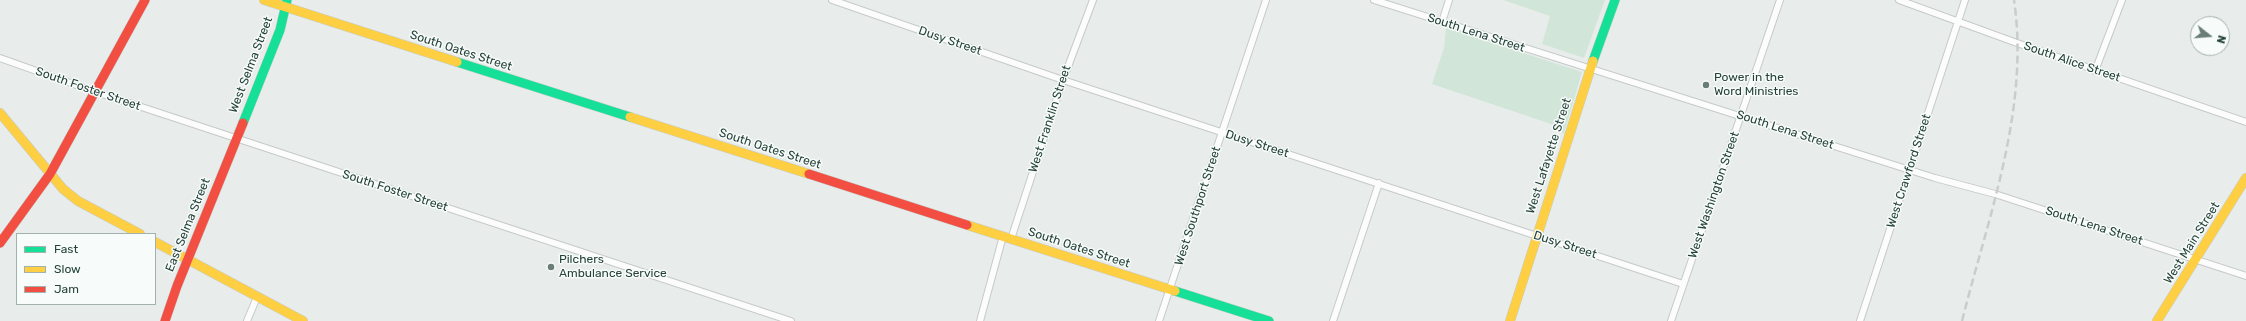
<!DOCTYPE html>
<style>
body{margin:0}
#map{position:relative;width:2246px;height:321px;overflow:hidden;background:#e8edeb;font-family:Rubik,sans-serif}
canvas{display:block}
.legend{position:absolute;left:16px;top:233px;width:140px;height:72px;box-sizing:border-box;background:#f7fbf9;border:1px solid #a3b1ad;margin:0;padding:5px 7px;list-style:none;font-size:12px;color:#24423a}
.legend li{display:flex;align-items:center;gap:8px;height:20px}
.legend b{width:20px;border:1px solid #a3b1ad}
.north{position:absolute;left:2190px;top:16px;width:40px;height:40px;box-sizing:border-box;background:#f7fbf9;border:1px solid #a3b1ad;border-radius:50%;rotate:107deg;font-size:11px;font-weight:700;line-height:16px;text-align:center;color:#24423a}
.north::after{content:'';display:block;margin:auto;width:14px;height:18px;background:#697e78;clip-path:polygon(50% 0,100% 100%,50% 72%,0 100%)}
</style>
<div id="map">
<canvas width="2246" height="321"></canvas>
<ul class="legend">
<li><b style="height:5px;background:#16e098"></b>Fast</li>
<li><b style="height:5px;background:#ffcf43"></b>Slow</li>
<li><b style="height:5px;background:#f24e42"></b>Jam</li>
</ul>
<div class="north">N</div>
</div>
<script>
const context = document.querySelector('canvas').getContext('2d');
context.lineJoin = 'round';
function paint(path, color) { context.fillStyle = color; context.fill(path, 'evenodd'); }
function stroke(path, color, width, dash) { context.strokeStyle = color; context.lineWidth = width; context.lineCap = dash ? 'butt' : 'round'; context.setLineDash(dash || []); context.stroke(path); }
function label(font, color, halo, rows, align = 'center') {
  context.font = font + ' Rubik,sans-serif'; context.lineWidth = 3; context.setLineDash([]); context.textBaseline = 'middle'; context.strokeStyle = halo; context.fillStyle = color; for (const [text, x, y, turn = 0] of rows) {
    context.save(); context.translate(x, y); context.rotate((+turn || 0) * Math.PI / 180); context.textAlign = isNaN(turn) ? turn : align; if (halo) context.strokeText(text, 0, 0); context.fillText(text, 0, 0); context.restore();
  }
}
paint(new Path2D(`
 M1503,0H1605L1584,58L1542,44L1550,16Z
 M1446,28L1582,72L1564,134L1554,125L1432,84L1444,48Z`), '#d1e6d8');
const street = new Path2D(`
 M832,0L1063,80L1683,284
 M1374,0L1935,178L1995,194L2246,276
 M1899,0L2017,43L2246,122
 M1442,22L1449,0
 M0,58L96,92L791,321
 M2095,71L2122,0
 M1011,239L1063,80L1093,0
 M247,321L257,297
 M980,321L1003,236
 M1159,321L1266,0
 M1333,321L1379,183
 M1671,321L1780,0
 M1860,321L1965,0`);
const fast = new Path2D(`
 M1593,61L1615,0
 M457,62L630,117
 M243,123L280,30L287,0
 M1175,291L1269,321`);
const slow = new Path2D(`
 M264,0L457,62
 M0,113L63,189L78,201L140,234
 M630,117L809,174
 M967,225L1175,291
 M155,242L303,321
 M1510,321L1593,61
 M2157,321L2246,178`);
const jam = new Path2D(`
 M809,174L967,225
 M0,243L50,174L145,0
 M165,321L177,286L243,123`);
stroke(street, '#c5cac8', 8);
stroke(fast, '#c3cbc8', 10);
stroke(slow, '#c3cbc8', 10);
stroke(jam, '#c3cbc8', 10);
stroke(street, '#fcfcfc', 6);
stroke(fast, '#16e098', 9);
stroke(slow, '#ffcf43', 9);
stroke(jam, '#f24e42', 9);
stroke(new Path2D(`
 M1962,321C1988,217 2030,109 2014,0`), '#c9cdcc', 2.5, [8, 4]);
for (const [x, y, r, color] of [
 [1706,85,4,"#697e78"],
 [551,267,4,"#697e78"]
]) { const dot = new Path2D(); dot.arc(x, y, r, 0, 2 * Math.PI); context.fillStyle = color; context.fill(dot); stroke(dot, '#f7fbf9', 1.5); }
label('12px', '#24423a', '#f7fbf9', [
 ["South Lena Street",1476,33,18],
 ["Dusy Street",950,41,19],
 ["South Oates Street",461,51,18],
 ["South Alice Street",2072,62,19],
 ["West Selma Street",251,65,-69],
 ["South Foster Street",88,89,19],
 ["West Franklin Street",1050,119,-72],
 ["South Lena Street",1785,130,18],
 ["Dusy Street",1257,144,18],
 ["South Oates Street",770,149,18],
 ["West Lafayette Street",1549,156,-72],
 ["West Crawford Street",1909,171,-72],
 ["South Foster Street",395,191,18],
 ["West Washington Street",1714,195,-71],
 ["West Southport Street",1198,206,-72],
 ["East Selma Street",188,225,-68],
 ["South Lena Street",2094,226,18],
 ["West Main Street",2192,243,-58],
 ["Dusy Street",1565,245,18],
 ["South Oates Street",1079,248,18]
]);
label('12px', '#24423a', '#f7fbf9', [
 ["Power in the",1714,78],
 ["Word Ministries",1714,92],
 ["Pilchers",559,260],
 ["Ambulance Service",559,274]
], 'left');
</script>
